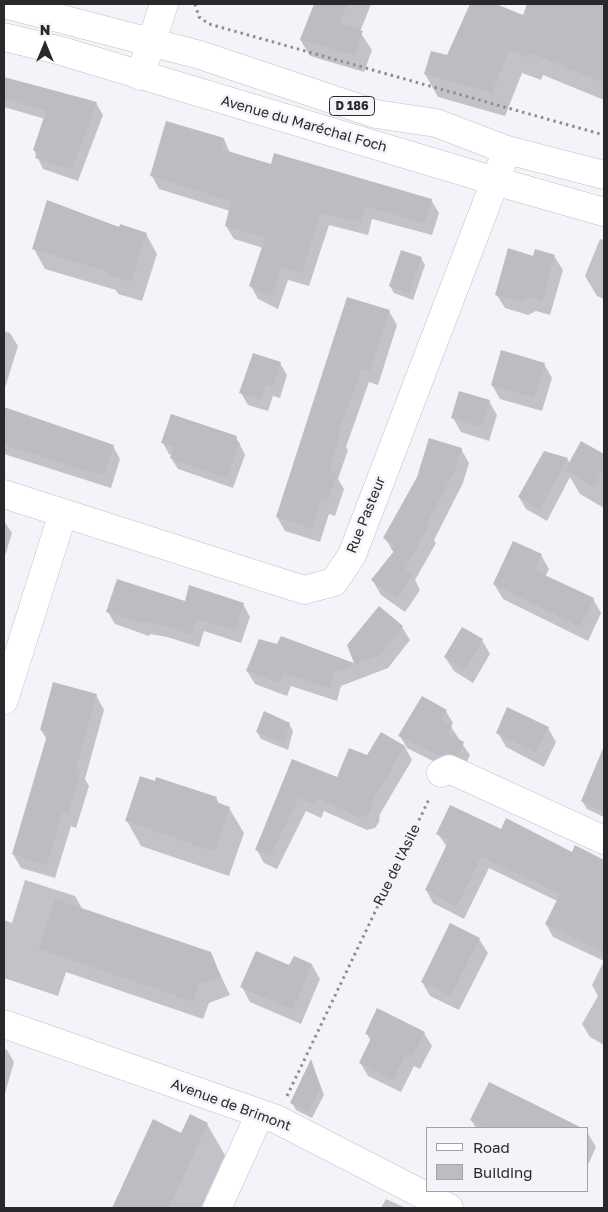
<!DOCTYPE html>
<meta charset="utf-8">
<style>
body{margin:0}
#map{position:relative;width:608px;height:1212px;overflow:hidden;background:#f3f3fa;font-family:"Golos Text",sans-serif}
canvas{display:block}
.frame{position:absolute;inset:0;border:5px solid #29292b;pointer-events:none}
.legend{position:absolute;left:426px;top:1127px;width:162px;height:65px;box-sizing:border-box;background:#f3f3fa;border:1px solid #a2a2a7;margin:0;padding:6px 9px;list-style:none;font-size:15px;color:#29292b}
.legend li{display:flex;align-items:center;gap:10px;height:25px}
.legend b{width:25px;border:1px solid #a2a2a7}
.north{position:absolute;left:20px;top:20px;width:50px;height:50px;-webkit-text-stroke:4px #f3f3fa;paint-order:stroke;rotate:0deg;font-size:14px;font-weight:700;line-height:20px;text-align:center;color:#29292b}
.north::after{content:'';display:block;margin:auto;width:18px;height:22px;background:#29292b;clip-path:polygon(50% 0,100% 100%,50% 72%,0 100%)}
</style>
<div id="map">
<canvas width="608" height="1212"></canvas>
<div class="frame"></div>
<ul class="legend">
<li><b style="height:6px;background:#fff"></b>Road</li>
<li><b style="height:14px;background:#bcbcc2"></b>Building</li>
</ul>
<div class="north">N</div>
</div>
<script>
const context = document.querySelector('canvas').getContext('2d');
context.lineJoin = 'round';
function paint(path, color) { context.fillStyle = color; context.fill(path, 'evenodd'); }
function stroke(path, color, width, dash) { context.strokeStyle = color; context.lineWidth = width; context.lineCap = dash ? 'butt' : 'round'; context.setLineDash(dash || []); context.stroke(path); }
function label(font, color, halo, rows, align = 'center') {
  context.font = font + ' "Golos Text",sans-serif'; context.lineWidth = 5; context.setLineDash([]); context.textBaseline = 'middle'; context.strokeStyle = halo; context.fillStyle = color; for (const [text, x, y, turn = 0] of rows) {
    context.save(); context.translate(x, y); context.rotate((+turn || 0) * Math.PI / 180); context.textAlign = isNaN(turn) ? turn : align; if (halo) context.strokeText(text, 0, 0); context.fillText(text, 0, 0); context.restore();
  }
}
paint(new Path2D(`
 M314,4H371L360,32L372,50L364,72L310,56L300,39Z
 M471,4H490L524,16L528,4H604V100L543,75L541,80L522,73L505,116L438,97L425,74L448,57Z
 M4,78L96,103L103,115L78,181L43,169L34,150L45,119L4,107Z
 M224,139L230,153L272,166L431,200L439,213L432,235L372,219L368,235L329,225L309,286L288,280L278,309L258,299L251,286L263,248L234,239L226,226L230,211L159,189L152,176Z
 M120,228L146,234L157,254L142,301L118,294L116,290L45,269L34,249Z
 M600,239L604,240V299L597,296L585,276Z
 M554,256L563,270L550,315L536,311L528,315L505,308L496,294L534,257Z
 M421,258L425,265L413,300L394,293L390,286Z
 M389,311L397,325L378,385L369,382L346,447L348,450L338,479L344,489L335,516L329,514L320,542L285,531L277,517Z
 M4,331L10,333L18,346L4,391Z
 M280,363L287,375L280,398L273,396L268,411L248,405L241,393Z
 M544,364L552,378L542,411L500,399L492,385Z
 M489,401L497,415L489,441L461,432L453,418Z
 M4,408L113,446L120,459L111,488L4,454Z
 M236,437L245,455L233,488L178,469L171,458L172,455L169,454L163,443Z
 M581,443L604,456V508L580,494L570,477L547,521L526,509L519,497L567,459L570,463Z
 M461,449L469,463L463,483L434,540L436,543L415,580L420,590L405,612L381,595L373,581L394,553L385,538Z
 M4,521L12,533L4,559Z
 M541,555L549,569L545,577L593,599L601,613L588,641L503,599L494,584Z
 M185,602L243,604L250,617L241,643L204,631L199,647L167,637L150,634L149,636L115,624L108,612Z
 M402,627L410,640L388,668L341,686L337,701L291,686L287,696L255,684L247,671L278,646L282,637L356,665L348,645Z
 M482,640L490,654L473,683L454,671L445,657Z
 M96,695L104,710L85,779L89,786L76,828L71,826L55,878L21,868L13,854L47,740L41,730Z
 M446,711L453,723L451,727L470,755L464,767L447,768L405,747L412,760L380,814L379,822L375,828L367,830L324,811L321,818L306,811L277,869L264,863L257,850L292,761L338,779L367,757L381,734L407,748L400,736Z
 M289,724L293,731L288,750L261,739L257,732Z
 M548,728L556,742L544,767L506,747L498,733Z
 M592,777L604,783V817L587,809L582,801Z
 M216,798L220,805L229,808L244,833L229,876L141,846L127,821Z
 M502,831L573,853L576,847L604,861V1045L590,1037L582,1024L598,996L592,985L604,961L553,937L546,924L557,901L489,868L464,919L433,903L426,890L447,847L438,834Z
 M25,880L75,896L83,910L210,953L230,995L209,1003L203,1019L66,972L58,996L4,978V920L12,923Z
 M479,939L488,953L459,1010L430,996L422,982Z
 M294,957L312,965L320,979L301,1024L250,1002L242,987L289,967Z
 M366,1033H424L432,1046L420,1069L414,1066L401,1092L368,1076L360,1062L371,1041Z
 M4,1049L7,1050L14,1062L4,1097Z
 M311,1061L324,1095L312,1118L296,1110L292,1103Z
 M489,1084L579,1128H476L471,1120Z
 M154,1121L182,1134L207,1124L225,1155L201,1208H113Z
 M587,1132L596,1147L587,1167Z
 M386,1199L406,1208H381Z`), '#0003');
paint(new Path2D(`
 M315,4H347L340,24L363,31L354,55L300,40Z
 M470,4H496L523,15L527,4H604V83L530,53L528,58L509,50L492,93L424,74L431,51L447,55Z
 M4,77L97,102L72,170L35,158L37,152L33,150L46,111L4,98Z
 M166,121L224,138L221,149L271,164L274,153L432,199L425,223L365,207L361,222L321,213L302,274L281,267L271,297L249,286L265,238L225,226L231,201L150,176Z
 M47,200L119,227L120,224L147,233L131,282L105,274L106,271L32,249Z
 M508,248L533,256L535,249L555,255L542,302L528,297L519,302L495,295Z
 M401,250L422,257L409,294L389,286Z
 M347,297L390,310L370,371L362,369L338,434L340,435L330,469L337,474L327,502L322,500L312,529L276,517Z
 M501,350L545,363L534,398L491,385Z
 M253,353L281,362L273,387L266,385L261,400L239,393Z
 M459,391L490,400L481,427L451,418Z
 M4,407L114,445L104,476L4,445Z
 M171,414L237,436L236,441L240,443L227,478L170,458L174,447L161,443Z
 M429,438L462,448L456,468L426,526L428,528L405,569L413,575L396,598L371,580L394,551L391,549L394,545L383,538L417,477Z
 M581,441L604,454V468L594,487L565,470Z
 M544,451L568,458L540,509L518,497Z
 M513,541L542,554L534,570L594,598L580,627L493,584Z
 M117,579L185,601L189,585L244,603L234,631L197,619L192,635L159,625L143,622L142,624L106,612Z
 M379,606L403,626L380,655L334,673L330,688L283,673L279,683L246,671L259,639L277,644L281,636L354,663L347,645Z
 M462,627L483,639L465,670L444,657Z
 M53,682L97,694L76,769L81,770L68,814L63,812L47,865L12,854L48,732L40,730Z
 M422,696L447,710L442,719L452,726L448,734L464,742L458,756L448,753L440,756L398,736Z
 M507,707L549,727L536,753L496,733Z
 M264,711L290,723L284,744L256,732Z
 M381,732L405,746L373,800L372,809L368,815L358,817L317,798L314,805L299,798L270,857L255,850L292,759L337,777L349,748L367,755Z
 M604,746V812L581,801Z
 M140,776L155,781L156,777L217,797L216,802L230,807L215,852L125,821Z
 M450,805L501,829L506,818L572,852L575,845L604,860V953L545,924L560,894L481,857L457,907L425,890L449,840L436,834Z
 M55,899L211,952L221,977L199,984L193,1002L39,949Z
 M450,923L480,938L451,996L421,982Z
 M256,951L289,965L294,956L312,964L293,1010L240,987Z
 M377,1008L425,1032L412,1057L406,1054L393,1080L359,1063L372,1036L365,1034Z
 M311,1059L321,1088L308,1112L290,1103Z
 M489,1082L532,1103L582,1128H485L470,1120Z
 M190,1114L208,1123L169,1208H112L153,1119L181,1133Z`), '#bcbcc2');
const street = new Path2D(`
 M4,494L304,590L334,582L352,555L507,150
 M4,700L63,513
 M441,773L449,769L604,840
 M4,1024L276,1119L449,1208
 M217,1208L260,1114`);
const secondary = new Path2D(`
 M140,76L164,4`);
const primary = new Path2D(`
 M4,4L200,55L376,114L436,123L507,150L604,175
 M4,37L58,50L495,181L604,212`);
stroke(street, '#c0c0c6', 29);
stroke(secondary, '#c0c0c6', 29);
stroke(primary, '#c0c0c6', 29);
stroke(new Path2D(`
 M195,4L199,17L209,24L604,135
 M287,1096L430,797`), '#8d8d92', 3, [2.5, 4]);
stroke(street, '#fff', 28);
stroke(secondary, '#fff', 28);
stroke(primary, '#fff', 28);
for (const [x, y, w] of [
 [352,106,45]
]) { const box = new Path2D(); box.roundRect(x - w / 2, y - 9.5, w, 19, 4); context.fillStyle = '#f3f3fa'; context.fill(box); stroke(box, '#29292b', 1); }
label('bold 12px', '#29292b', null, [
 ["D 186",352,106]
]);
label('14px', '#29292b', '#f3f3fa', [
 ["Avenue du Maréchal Foch",304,124,16],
 ["Rue Pasteur",366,515,-68],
 ["Rue de l'Asile",397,865,-64],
 ["Avenue de Brimont",231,1105,20]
]);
</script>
